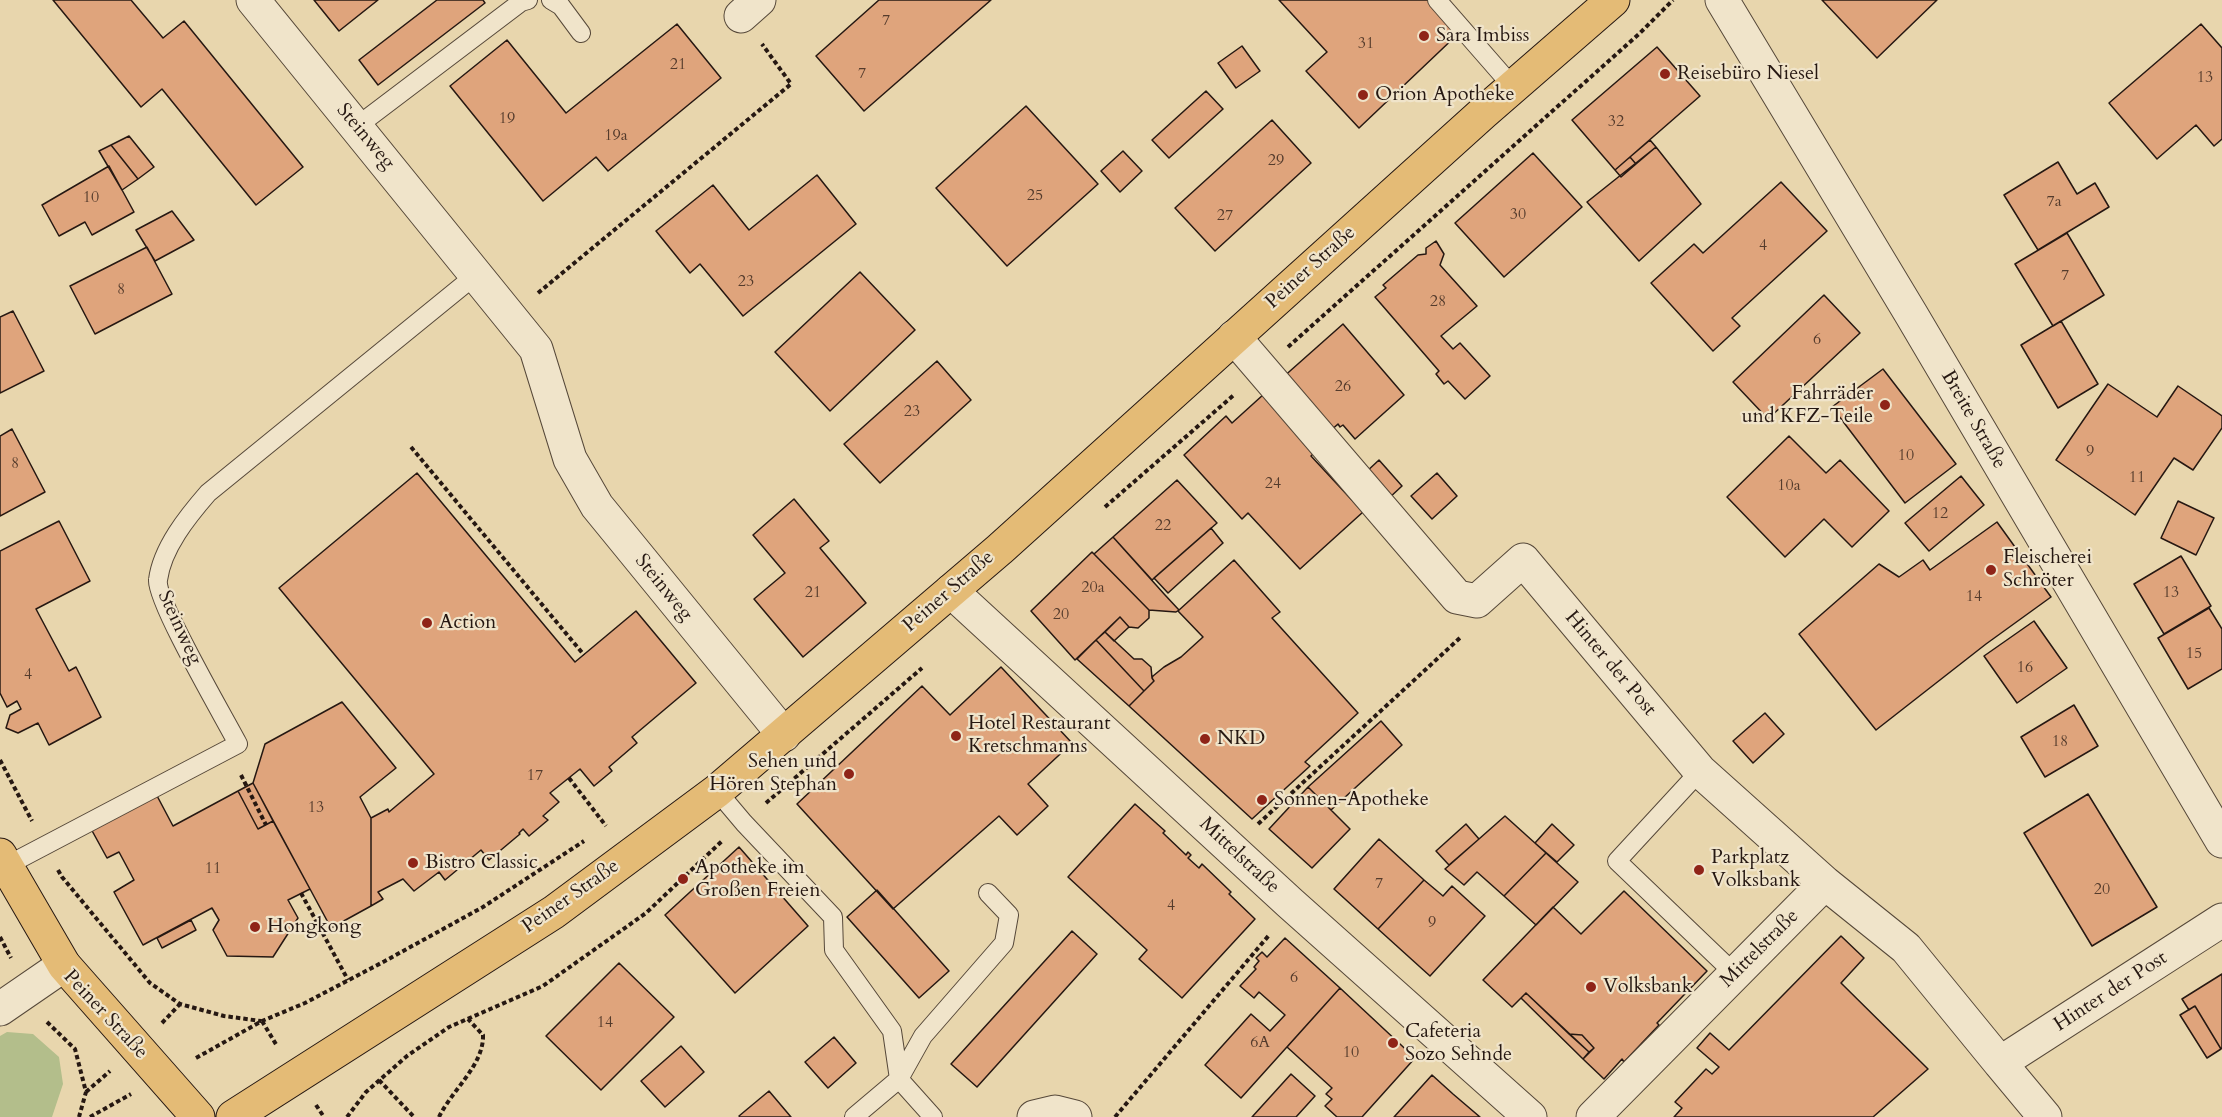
<!DOCTYPE html>
<meta charset="utf-8">
<style>
body{margin:0}
canvas{display:block;background:#e8d6ad}
</style>
<canvas width="2222" height="1117"></canvas>
<script>
const context = document.querySelector('canvas').getContext('2d');
context.lineJoin = 'round';
function paint(path, color) { context.fillStyle = color; context.fill(path, 'evenodd'); }
function stroke(path, color, width, dash) { context.strokeStyle = color; context.lineWidth = width; context.lineCap = dash ? 'butt' : 'round'; context.setLineDash(dash || []); context.stroke(path); }
function label(font, color, halo, rows, align = 'center') {
  context.font = font + ' Cardo,serif'; context.lineWidth = 4.5; context.setLineDash([]); context.textBaseline = 'middle'; context.strokeStyle = halo; context.fillStyle = color; for (const [text, x, y, turn = 0] of rows) {
    context.save(); context.translate(x, y); context.rotate((+turn || 0) * Math.PI / 180); context.textAlign = isNaN(turn) ? turn : align; if (halo) context.strokeText(text, 0, 0); context.fillText(text, 0, 0); context.restore();
  }
}
paint(new Path2D(`
 M7,1032L33,1034L59,1057L63,1084L52,1117H0V1036Z`), '#b3be8b');
const building = new Path2D(`
 M53,0H131L163,38L184,21L303,167L256,205L162,89L141,107Z
 M314,0H378L339,31Z
 M437,0H483L485,3L378,85L359,60Z
 M879,0H991L864,111L816,56Z
 M1279,0H1431L1460,32L1359,128L1306,71L1327,52Z
 M1822,0H1937L1877,58Z
 M677,24L721,78L608,171L596,157L543,201L450,86L507,40L566,113Z
 M2201,24L2222,48V139L2214,146L2196,125L2157,159L2109,103Z
 M1242,46L1260,71L1236,88L1218,63Z
 M1657,47L1700,96L1615,170L1572,120Z
 M1206,91L1223,109L1169,158L1152,140Z
 M1026,106L1098,184L1007,266L936,188Z
 M1272,120L1311,163L1215,251L1175,208Z
 M129,136L154,167L138,179L111,145Z
 M1650,140L1656,147L1636,164L1630,157Z
 M111,145L138,179L122,190L99,151Z
 M1656,147L1701,204L1639,261L1587,202Z
 M1123,151L1142,171L1120,192L1101,171Z
 M1533,153L1582,207L1504,277L1455,223Z
 M1630,157L1636,164L1621,177L1615,170Z
 M2058,162L2077,194L2095,183L2109,207L2038,250L2004,195Z
 M109,166L134,212L92,235L85,222L59,236L42,205Z
 M817,175L856,224L743,316L700,264L690,273L656,231L713,185L749,230Z
 M1781,182L1827,231L1732,318L1740,326L1713,351L1651,283L1694,244L1703,253Z
 M172,211L194,240L155,261L136,230Z
 M2067,233L2104,295L2053,326L2015,264Z
 M1436,241L1444,254L1440,265L1477,306L1441,336L1453,349L1460,343L1490,376L1465,399L1448,381L1444,384L1436,374L1439,371L1375,297L1386,288L1383,285L1418,255L1426,254V248Z
 M147,247L172,294L95,334L70,286Z
 M860,272L915,330L830,411L775,352Z
 M1824,295L1860,333L1768,419L1733,382Z
 M13,311L44,371L0,393V317Z
 M2061,321L2098,384L2058,408L2021,345Z
 M1343,324L1404,395L1355,439L1343,425L1340,427L1338,424L1328,433L1281,379Z
 M937,361L971,400L880,483L844,444Z
 M1883,369L1956,464L1905,503L1832,407Z
 M2108,384L2157,417L2178,386L2222,416V428L2193,470L2174,458L2135,515L2056,460Z
 M1264,394L1316,451L1311,456L1363,512L1300,569L1248,513L1242,519L1184,455L1226,416L1232,423Z
 M12,429L45,492L0,516V436Z
 M1789,436L1826,473L1840,460L1889,511L1852,547L1824,519L1785,557L1727,497Z
 M1379,460L1402,486L1388,499L1365,473Z
 M417,473L575,662L636,611L696,683L632,737L637,743L609,767L612,771L594,786L580,769L550,793L559,802L543,816L548,820L529,836L523,829L519,833L520,834L489,860L481,850L445,880L439,872L414,891L403,879L378,892L383,899L371,906V818L388,809L389,812L434,774L279,588Z
 M1437,473L1457,496L1432,519L1411,496Z
 M1961,476L1984,505L1929,551L1905,523Z
 M1177,480L1217,523L1152,580L1113,537Z
 M794,499L829,541L820,548L866,603L803,657L754,599L785,573L753,535Z
 M2178,501L2214,518L2196,555L2161,538Z
 M59,521L90,581L36,609L69,671L76,667L101,717L49,745L38,723L18,733L6,728L10,715L21,709L17,701L7,707L0,693V551Z
 M1997,522L2051,597L1986,644L1876,730L1799,634L1879,564L1899,577L1923,560L1930,570Z
 M1211,528L1223,543L1168,593L1154,578Z
 M1113,537L1165,595L1179,610L1176,612L1149,610L1094,554Z
 M1092,552L1149,610V618L1138,628L1129,627L1120,617L1075,660L1031,611Z
 M2181,556L2211,606L2164,634L2134,584Z
 M1234,560L1280,612L1272,618L1358,713L1305,762L1310,766L1252,819L1129,706L1154,681L1152,678L1153,676L1164,667L1181,657L1203,637L1178,611Z
 M2209,608L2222,629V669L2188,689L2158,638Z
 M1120,617L1129,627L1114,641L1105,632Z
 M2034,621L2067,668L2017,703L1984,656Z
 M1105,632L1134,659H1142L1151,667L1152,678L1154,681L1144,691L1096,640Z
 M1096,640L1144,691L1129,706L1077,659Z
 M1001,667L1072,743L1028,784L1048,806L1017,835L999,816L893,909L797,804L922,686L950,715Z
 M342,702L396,768L360,797L371,818V906L331,928L253,783L265,744Z
 M2074,705L2098,746L2045,777L2021,737Z
 M1765,713L1784,734L1753,763L1733,741Z
 M1381,721L1402,745L1331,810L1308,787Z
 M253,783L273,821L258,829L238,791Z
 M1308,787L1350,829L1312,868L1269,829Z
 M238,791L258,829L273,821L310,889L288,900L298,918L273,957L227,956L213,930L219,920L212,908L143,945L114,892L134,880L119,852L107,858L90,827L155,792L173,826Z
 M2088,794L2157,907L2092,946L2024,833Z
 M1135,804L1165,831L1163,833L1186,855L1188,852L1191,855L1188,858L1199,868L1202,864L1231,892L1229,894L1255,919L1182,998L1139,959L1147,950L1068,877Z
 M1505,816L1546,853L1504,896L1477,872L1464,885L1445,869Z
 M1466,824L1479,839L1449,865L1436,851Z
 M1552,824L1574,845L1557,862L1535,843Z
 M1379,839L1424,880L1378,929L1334,889Z
 M739,847L808,926L735,993L665,915Z
 M1546,853L1578,882L1536,925L1504,896Z
 M1424,880L1443,896L1452,886L1485,916L1430,976L1378,929Z
 M877,890L949,971L919,998L847,917Z
 M1624,891L1707,971L1657,1023L1659,1025L1624,1062L1622,1059L1604,1079L1583,1059L1594,1048L1582,1035L1569,1034L1526,993L1512,1007L1483,980L1553,907L1581,934Z
 M191,920L196,930L162,948L157,938Z
 M1072,931L1097,954L977,1087L951,1064Z
 M1841,936L1864,958L1841,983L1928,1069L1873,1117H1674L1682,1108L1675,1102L1706,1069L1712,1074L1719,1067L1697,1048L1710,1033L1729,1050Z
 M1285,938L1340,988L1241,1098L1205,1065L1251,1014L1270,1031L1285,1015L1259,992L1254,998L1240,986L1256,969L1254,967L1259,961L1256,958L1262,952L1267,957Z
 M619,963L674,1017L601,1090L546,1036Z
 M2222,974V1048L2221,1049L2195,1006L2189,1010L2182,999Z
 M1340,988L1415,1058L1362,1117H1337L1325,1106L1332,1099L1326,1094L1332,1088L1287,1047Z
 M1526,993L1589,1052L1583,1059L1521,998Z
 M2195,1006L2221,1049L2207,1058L2180,1015Z
 M1569,1034L1582,1035L1594,1048L1589,1052Z
 M834,1037L856,1063L828,1088L805,1062Z
 M681,1046L704,1072L665,1107L641,1081Z
 M1291,1074L1315,1096L1296,1117H1252Z
 M1432,1075L1453,1094L1480,1117H1394Z
 M769,1091L791,1117H740L739,1116Z`);
paint(building, '#dfa47c');
stroke(building, '#261812', 1.5);
const lane = new Path2D(`
 M551,0L561,6L581,33
 M1437,0L1513,87
 M356,127L521,2L528,0
 M1700,771L1617,861L1735,974
 M717,791L744,823L833,917L834,950L892,1031L899,1079
 M6,866L238,744C225,719 155,599 158,580C162,548 188,516 208,493L477,274
 M899,1079L923,1036L1004,943L1009,915L988,893
 M854,1117L899,1079L933,1117`);
const street = new Path2D(`
 M253,0L536,349L570,459L597,506L784,735
 M1722,0L1911,314L2222,841
 M741,16L759,0
 M1234,337L1457,597L1477,601L1523,560L1700,771L1825,883L1906,948L2000,1063L2222,920
 M951,591L1290,903L1530,1117
 M0,1009L64,965
 M2000,1063L2045,1117
 M1034,1117L1055,1112L1075,1117
 M1593,1117L1825,883`);
const primary = new Path2D(`
 M0,855L64,965L198,1117
 M233,1117L554,912L717,791L1000,549L1483,113L1613,0`);
stroke(lane, '#564839', 20);
stroke(street, '#564839', 35);
stroke(primary, '#261812', 35);
stroke(new Path2D(`
 M538,293L791,84L762,44
 M1288,347L1640,33L1673,0
 M411,447L584,655
 M1105,507L1235,394
 M0,760L32,821
 M241,775L266,825
 M569,778L606,826
 M766,803L922,668
 M1258,824L1462,636
 M58,870L62,877L150,983L180,1004L224,1016L261,1021
 M301,893L348,980
 M0,937L11,958
 M262,1021L277,1046
 M47,1022L75,1049L86,1092L79,1117
 M162,1023L180,1004
 M196,1058L262,1021L305,1003L385,961L483,907L584,841
 M379,1080L414,1117
 M86,1092L110,1071
 M316,1105L324,1117
 M90,1117L131,1094
 M347,1117L366,1092L407,1056L449,1027L543,986L646,913L722,841
 M439,1117C452,1090 484,1065 483,1035L468,1019
 M1115,1117L1270,934`), '#261812', 4, [4.5, 3]);
stroke(lane, '#f0e4ca', 18);
stroke(street, '#f0e4ca', 33);
stroke(primary, '#e4bb76', 33);
for (const [x, y, r, color] of [
 [1424,36,6,"#8f2418"],
 [1665,74,6,"#8f2418"],
 [1363,95,6,"#8f2418"],
 [1885,405,6,"#8f2418"],
 [1991,570,6,"#8f2418"],
 [427,623,6,"#8f2418"],
 [956,736,6,"#8f2418"],
 [1205,739,6,"#8f2418"],
 [849,774,6,"#8f2418"],
 [1262,800,6,"#8f2418"],
 [413,863,6,"#8f2418"],
 [1699,870,6,"#8f2418"],
 [683,879,6,"#8f2418"],
 [255,927,6,"#8f2418"],
 [1591,987,6,"#8f2418"],
 [1393,1043,6,"#8f2418"]
]) { const dot = new Path2D(); dot.arc(x, y, r, 0, 2 * Math.PI); context.fillStyle = color; context.fill(dot); stroke(dot, '#f0e4ca', 2); }
label('16px', '#543b2c', null, [
 ["7",886,21],
 ["31",1366,44],
 ["21",678,65],
 ["7",862,74],
 ["13",2205,78],
 ["19",507,119],
 ["32",1616,122],
 ["19a",616,136],
 ["29",1276,161],
 ["25",1035,196],
 ["10",91,198],
 ["7a",2054,202],
 ["30",1518,215],
 ["27",1225,216],
 ["4",1763,246],
 ["7",2065,276],
 ["23",746,282],
 ["8",121,290],
 ["28",1438,302],
 ["6",1817,340],
 ["26",1343,387],
 ["23",912,412],
 ["9",2090,452],
 ["10",1906,456],
 ["8",15,464],
 ["11",2137,478],
 ["24",1273,484],
 ["10a",1789,486],
 ["12",1940,514],
 ["22",1163,526],
 ["20a",1093,588],
 ["21",813,593],
 ["13",2171,593],
 ["14",1974,597],
 ["20",1061,615],
 ["15",2194,654],
 ["16",2025,668],
 ["4",28,675],
 ["18",2060,742],
 ["17",535,776],
 ["13",316,808],
 ["11",213,869],
 ["7",1379,884],
 ["20",2102,890],
 ["4",1171,906],
 ["9",1432,923],
 ["6",1294,978],
 ["14",605,1023],
 ["6A",1260,1043],
 ["10",1351,1053]
]);
label('20px', '#261812', '#f0e4ca', [
 ["Sara Imbiss",1436,36],
 ["Reisebüro Niesel",1677,74],
 ["Orion Apotheke",1375,95],
 ["Fahrräder",1873,394,"right"],
 ["und KFZ-Teile",1873,417,"right"],
 ["Fleischerei",2003,558],
 ["Schröter",2003,581],
 ["Action",439,623],
 ["Hotel Restaurant",968,724],
 ["Kretschmanns",968,747],
 ["NKD",1217,739],
 ["Sehen und",837,762,"right"],
 ["Hören Stephan",837,785,"right"],
 ["Sonnen-Apotheke",1274,800],
 ["Parkplatz",1711,858],
 ["Volksbank",1711,881],
 ["Bistro Classic",425,863],
 ["Apotheke im",695,868],
 ["Großen Freien",695,891],
 ["Hongkong",267,927],
 ["Volksbank",1603,987],
 ["Cafeteria",1405,1032],
 ["Sozo Sehnde",1405,1055]
], 'left');
label('20px', '#261812', '#f0e4ca', [
 ["Steinweg",365,137,50],
 ["Peiner Straße",1311,268,-42],
 ["Breite Straße",1973,420,60],
 ["Steinweg",663,588,51],
 ["Peiner Straße",949,592,-41],
 ["Steinweg",179,628,65],
 ["Hinter der Post",1610,664,50],
 ["Mittelstraße",1239,856,43],
 ["Peiner Straße",571,897,-35],
 ["Mittelstraße",1760,949,-45],
 ["Hinter der Post",2111,992,-33],
 ["Peiner Straße",105,1015,47]
]);
</script>
